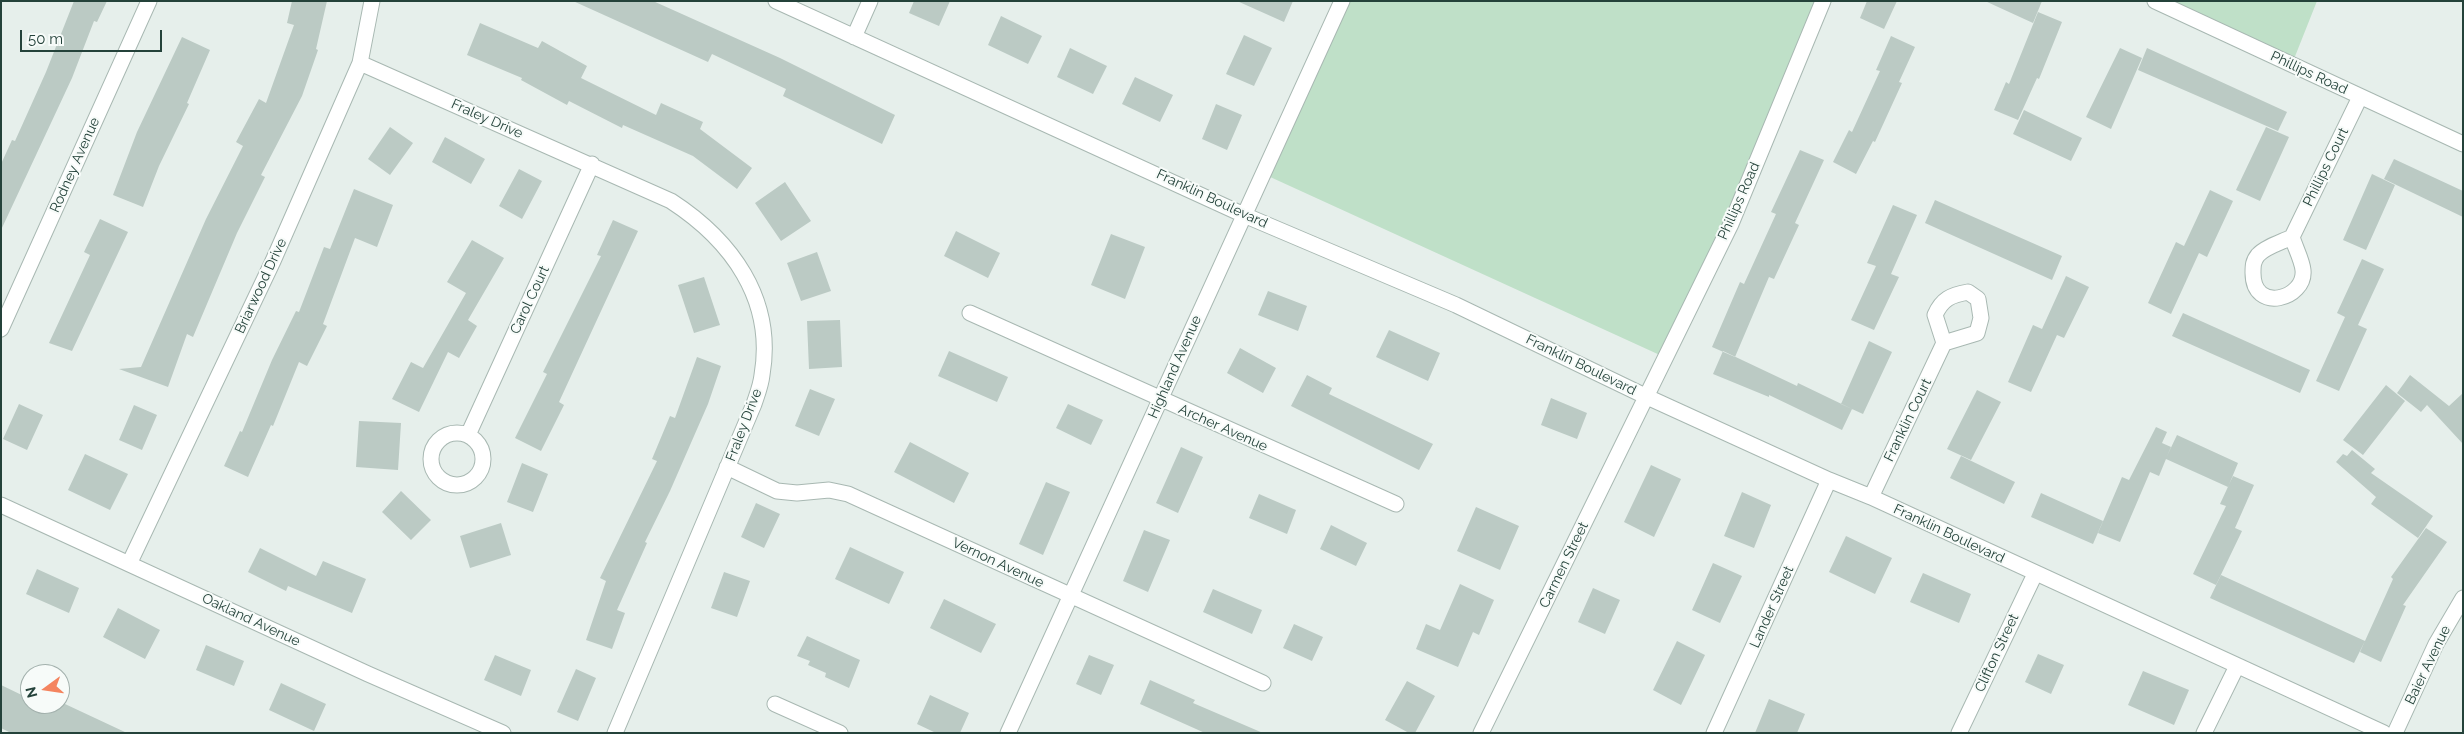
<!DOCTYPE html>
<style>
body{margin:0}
#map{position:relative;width:2464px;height:734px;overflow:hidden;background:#e6efeb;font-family:Raleway,sans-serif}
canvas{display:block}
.frame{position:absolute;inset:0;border:2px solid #24423a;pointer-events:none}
.north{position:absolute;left:20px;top:664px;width:50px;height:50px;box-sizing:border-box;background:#f7fbf9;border:1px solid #a3b1ad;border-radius:50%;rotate:256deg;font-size:14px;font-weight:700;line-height:20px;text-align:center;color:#24423a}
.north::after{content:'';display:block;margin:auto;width:18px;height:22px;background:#f4845f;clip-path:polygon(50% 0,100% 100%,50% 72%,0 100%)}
.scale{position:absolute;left:20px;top:30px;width:142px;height:22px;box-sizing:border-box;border:2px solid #24423a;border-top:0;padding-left:6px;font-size:15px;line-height:18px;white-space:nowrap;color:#24423a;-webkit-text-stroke:4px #f7fbf9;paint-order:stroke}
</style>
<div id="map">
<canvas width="2464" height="734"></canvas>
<div class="frame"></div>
<div class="north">N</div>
<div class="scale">50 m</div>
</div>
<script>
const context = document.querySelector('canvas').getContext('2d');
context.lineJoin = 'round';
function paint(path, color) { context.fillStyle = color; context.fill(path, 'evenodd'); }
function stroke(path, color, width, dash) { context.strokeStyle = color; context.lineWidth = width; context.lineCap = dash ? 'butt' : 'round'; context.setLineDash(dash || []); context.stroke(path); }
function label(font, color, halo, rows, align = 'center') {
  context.font = font + ' Raleway,sans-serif'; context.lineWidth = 4; context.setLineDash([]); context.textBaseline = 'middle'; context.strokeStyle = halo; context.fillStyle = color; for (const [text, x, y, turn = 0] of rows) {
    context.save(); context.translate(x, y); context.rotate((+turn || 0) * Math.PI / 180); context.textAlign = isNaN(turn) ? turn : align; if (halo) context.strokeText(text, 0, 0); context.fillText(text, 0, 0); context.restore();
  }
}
paint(new Path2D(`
 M1347,1H1832L1662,356L1268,176Z
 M2170,1H2317L2292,64Z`), '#bfe0c8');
paint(new Path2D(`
 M74,1H107L97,22L94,21L72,78L1,230V164L12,140L15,141L46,72Z
 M292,1H327L316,49L318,50L302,96L261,175L265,177L237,233L193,337L187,334L168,387L119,369L141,367L206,219L243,146L236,142L259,99L266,103L294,25L287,23Z
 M573,1H653L780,58L895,115L882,144L783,96L786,89L712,54L708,62Z
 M914,1H950L939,26L909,13Z
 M1237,1H1293L1284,22Z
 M1867,1H1897L1884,29L1860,18Z
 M1985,1H2042L2033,23Z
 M2038,12L2062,22L2039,79L2037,78L2018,120L1994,110L2006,82L2009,84Z
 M1001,16L1042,36L1028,64L988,45Z
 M480,23L538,48L542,41L587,66L581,78L656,115L661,103L703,122L700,129L752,168L737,189L693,156L623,125L622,128L569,101L567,105L521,80L522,78L467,55Z
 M1244,35L1272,48L1254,86L1226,74Z
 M1891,36L1915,47L1899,82L1902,83L1875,142L1873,141L1856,174L1833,162L1849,130L1852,132L1880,71L1876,70Z
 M182,37L210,50L187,103L189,104L159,166L143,207L113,195L137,132Z
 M1070,48L1107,66L1093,94L1057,77Z
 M2120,48L2142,58L2111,129L2086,117Z
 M2147,48L2287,112L2278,131L2138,70Z
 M1135,77L1173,95L1160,122L1122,104Z
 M1216,104L1242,115L1227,150L1202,139Z
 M2024,110L2082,138L2071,161L2013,134Z
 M390,127L413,143L390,175L368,159Z
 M2266,127L2289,137L2260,201L2236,190Z
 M445,137L485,159L471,184L432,162Z
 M1800,150L1824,160L1795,223L1799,225L1774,279L1769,277L1735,357L1712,347L1740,282L1744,284L1776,214L1771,212Z
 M2394,159L2463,191V217L2384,179Z
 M519,169L542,181L522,219L499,206Z
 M2372,174L2395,185L2366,250L2343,240Z
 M785,182L811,221L781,241L755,203Z
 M354,189L393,205L377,247L355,238L323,324L327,326L307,366L299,362L273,426L271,425L248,477L224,466L240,431L242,432L272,360L296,311L299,312L324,247L330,249Z
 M2210,190L2233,201L2207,257L2199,253L2171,314L2148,303L2176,242L2184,246Z
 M1935,200L2062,256L2052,280L1925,223Z
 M1893,205L1917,215L1891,274L1899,277L1874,330L1851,320L1876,266L1867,263Z
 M100,219L128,232L72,351L49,343L90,255L84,252Z
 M613,220L638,231L559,402L564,405L541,451L515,438L547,374L543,372L601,256L597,255Z
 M956,231L1000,253L988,278L944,256Z
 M1111,234L1145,247L1125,299L1091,285Z
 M472,240L504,258L468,320L477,326L459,358L448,352L419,412L392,399L411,362L423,368L466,293L447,282Z
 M817,252L831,291L801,301L787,263Z
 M2362,259L2384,269L2358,325L2367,329L2339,391L2316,381L2345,317L2337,313Z
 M2066,276L2089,287L2064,338L2057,335L2031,392L2008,382L2033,325L2042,329Z
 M704,277L720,325L694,333L678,285Z
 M1268,291L1307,306L1298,331L1258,315Z
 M2183,313L2310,370L2300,393L2172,336Z
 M840,320L842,367L809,369L807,321Z
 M1389,330L1440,353L1428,381L1376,357Z
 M1869,341L1892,352L1863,414L1841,404Z
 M1240,348L1276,368L1263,393L1227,373Z
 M949,351L1008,377L997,402L938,376Z
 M1723,351L1797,386L1798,383L1852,409L1842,430L1769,395V397L1713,374Z
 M697,357L721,366L708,404L670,491L645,542L647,543L617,610L625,613L612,649L586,640L606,581L600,578L657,461L652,459L670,416L675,418Z
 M1307,375L1332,388L1329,394L1433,444L1419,470L1291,406Z
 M2410,375L2449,406L2463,393V444L2427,405L2421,412L2397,393Z
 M2386,385L2405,401L2363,455L2343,440Z
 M810,389L835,399L819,436L795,426Z
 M1977,390L2001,402L1971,460L1947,449Z
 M1551,398L1587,413L1577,439L1541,425Z
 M19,404L43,415L27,450L3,439Z
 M1068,404L1103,420L1091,445L1056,428Z
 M134,405L157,415L142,450L119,440Z
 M359,421L401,423L398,470L356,467Z
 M2156,427L2167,432L2162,443L2171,447L2167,456L2177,435L2238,463L2228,487L2166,459L2159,476L2150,472L2120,542L2098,533L2122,477L2129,480Z
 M910,442L969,473L954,503L894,472Z
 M1181,447L1203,457L1178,513L1156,503Z
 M2352,450L2375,469L2371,473L2433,516L2418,538L2371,504L2376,497L2336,462L2343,454L2347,456Z
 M85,454L128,474L110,510L68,490Z
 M1961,456L2015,482L2004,504L1950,478Z
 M522,463L548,474L533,512L507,502Z
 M1651,465L1681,479L1654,537L1624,522Z
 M2233,476L2254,485L2235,528L2242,531L2216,585L2193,574L2226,506L2220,504Z
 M1046,482L1070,492L1043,555L1019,544Z
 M401,491L431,520L411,540L382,512Z
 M1742,492L1771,505L1754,548L1724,536Z
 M2041,493L2103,521L2093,544L2031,517Z
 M1259,494L1296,510L1287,534L1249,518Z
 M756,503L780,514L764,548L741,537Z
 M1476,507L1519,526L1500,570L1457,551Z
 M501,523L511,555L470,568L460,536Z
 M1331,525L1367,543L1356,566L1320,549Z
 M2426,528L2447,542L2403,605L2406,606L2381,662L2360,652L2393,579L2391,577Z
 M1144,530L1170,540L1148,592L1123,581Z
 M1846,536L1892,558L1875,594L1829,572Z
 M850,547L904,572L889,604L835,579Z
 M260,548L316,576L323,561L366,579L352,613L288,586L286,591L248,572Z
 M1713,563L1742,576L1720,623L1692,610Z
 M37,569L79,588L69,613L26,594Z
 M724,572L750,581L737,617L711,608Z
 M1923,573L1971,594L1959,623L1910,602Z
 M2221,575L2365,641L2354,663L2210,598Z
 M1460,584L1494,600L1479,635L1473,632L1458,667L1416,649L1426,624L1440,630Z
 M1593,588L1620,600L1605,634L1578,622Z
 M1213,589L1262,610L1252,634L1203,612Z
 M944,599L996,624L981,653L930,628Z
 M118,608L160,630L145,659L103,637Z
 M1294,624L1323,637L1312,661L1283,648Z
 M807,636L860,660L849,688L825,677L826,673L808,665L810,661L797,656Z
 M1677,641L1705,655L1681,705L1653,690Z
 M206,645L244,661L234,686L196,670Z
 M2038,654L2064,665L2051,694L2025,682Z
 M495,655L531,670L521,696L484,680Z
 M1089,655L1114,665L1101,695L1076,684Z
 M576,669L596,678L578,721L557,712Z
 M2143,671L2189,690L2174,725L2128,705Z
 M1150,680L1195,700L1193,703L1263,733H1205L1140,704Z
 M1407,681L1435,696L1415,733H1409L1385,720Z
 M281,683L326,704L314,731L269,710Z
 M1,685L30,699V704H65L127,733H11L1,728Z
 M930,695L969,713L960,733H936L917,724Z
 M1769,699L1805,714L1797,733H1755Z`), '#bbcac4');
const minor = new Path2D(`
 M776,1L1244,215L1456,305L1645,396L1829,480L1871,497L2384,733
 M2155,1L2463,144
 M854,37L870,1
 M360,63L671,201C731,240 775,299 762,375C761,385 757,395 754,404L615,733
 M2292,237C2295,247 2302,260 2303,270C2306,299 2253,314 2253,273C2253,266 2253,261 2258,255C2265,247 2282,242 2292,237Z
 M2292,237L2360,97
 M1968,292L1978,299L1981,318L1977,333L1944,343L1935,315C1942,299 1951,295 1968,292Z
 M970,313L1396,504
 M1,329L149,1
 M431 459a26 26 0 1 1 52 0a26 26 0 1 1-52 0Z
 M468,435L592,164
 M727,467L777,491L797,493L829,490L848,494L1263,683
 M1871,497L1944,343
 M1,505L368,674L503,733
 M129,564L273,261L360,63L372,1
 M775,704L840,733
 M1008,733L1342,1
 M1481,733L1731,224L1823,1
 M1714,733L1829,480
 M1959,733L2035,574
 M2204,733L2237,666
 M2395,733L2436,644L2463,598`);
stroke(minor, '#a8b8b2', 17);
stroke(minor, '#fff', 15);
label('14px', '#24423a', '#f7fbf9', [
 ["Phillips Road",2309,73,25],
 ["Fraley Drive",487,119,24],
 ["Rodney Avenue",75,165,-66],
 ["Phillips Court",2326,167,-64],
 ["Franklin Boulevard",1212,199,25],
 ["Phillips Road",1739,201,-66],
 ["Briarwood Drive",261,286,-65],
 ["Carol Court",530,300,-65],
 ["Franklin Boulevard",1581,365,26],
 ["Highland Avenue",1175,367,-66],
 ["Franklin Court",1908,420,-64],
 ["Fraley Drive",744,425,-69],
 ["Archer Avenue",1223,428,24],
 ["Franklin Boulevard",1949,534,25],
 ["Vernon Avenue",998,563,25],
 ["Carmen Street",1564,565,-64],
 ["Lander Street",1772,607,-66],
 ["Oakland Avenue",251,620,25],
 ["Clifton Street",1997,653,-65],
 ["Baier Avenue",2428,665,-64]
]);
</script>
